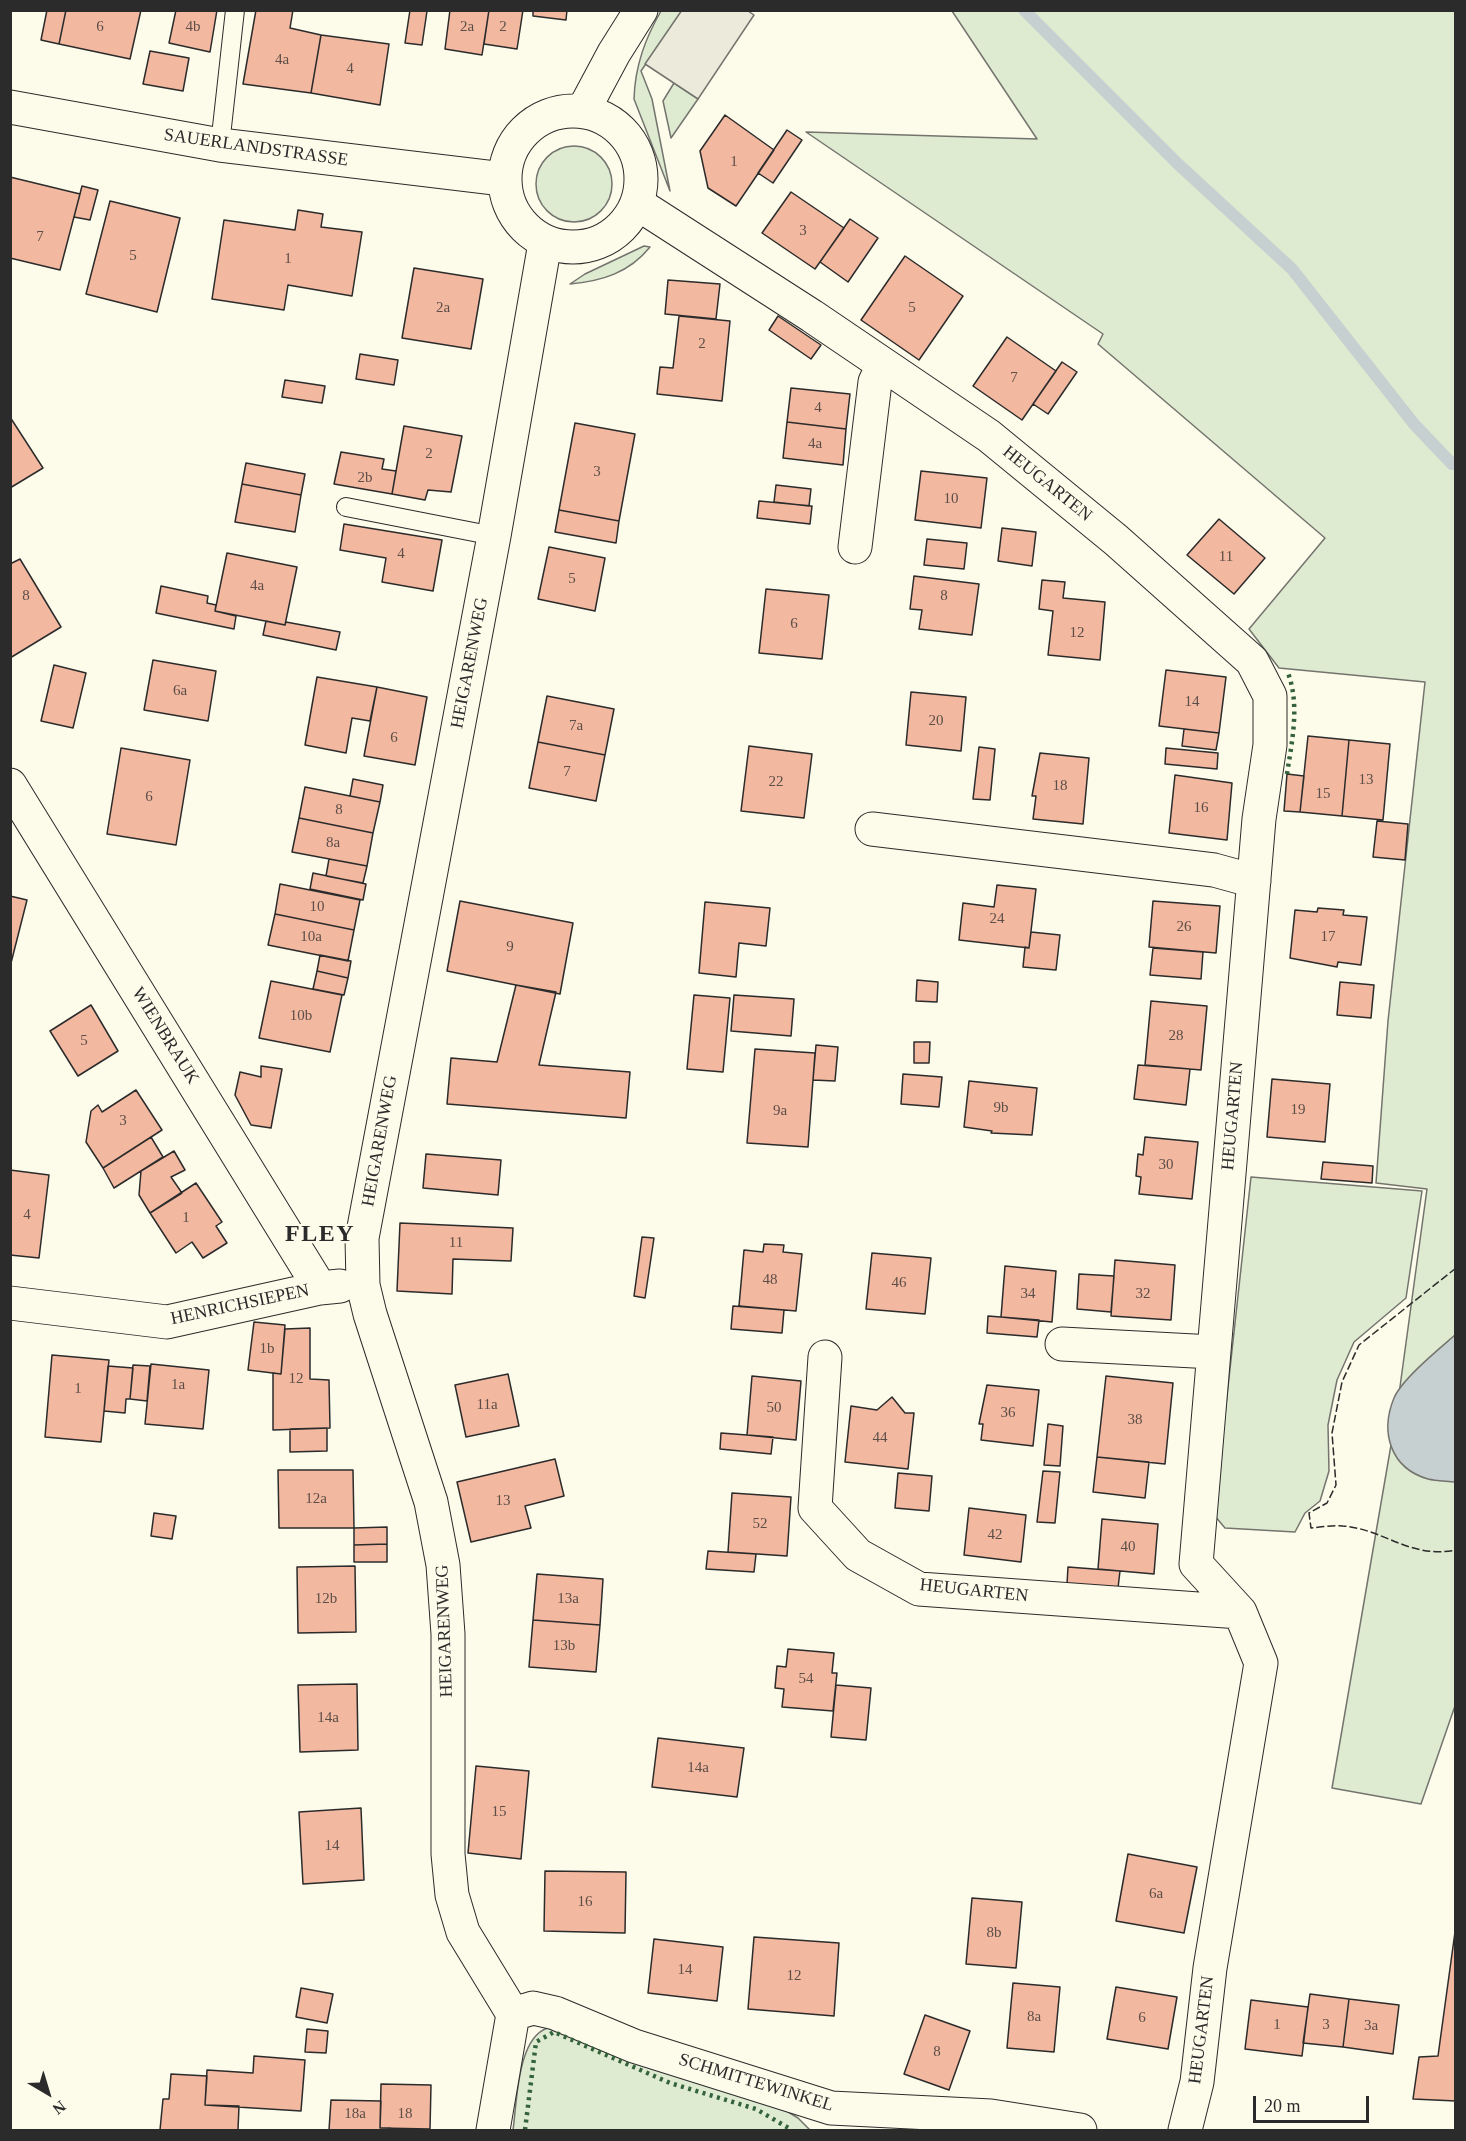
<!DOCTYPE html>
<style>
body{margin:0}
#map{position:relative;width:1466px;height:2141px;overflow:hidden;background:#fdfbea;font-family:"Times New Roman",serif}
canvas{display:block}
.frame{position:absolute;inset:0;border:12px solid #2b2b2b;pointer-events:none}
.north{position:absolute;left:18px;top:2063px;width:60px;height:60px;-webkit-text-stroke:4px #fdfbea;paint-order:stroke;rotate:142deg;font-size:16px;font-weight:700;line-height:24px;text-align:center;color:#2b2b2b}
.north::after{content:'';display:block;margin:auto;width:21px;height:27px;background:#2b2b2b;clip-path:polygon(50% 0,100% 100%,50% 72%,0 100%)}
.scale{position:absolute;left:1253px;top:2096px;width:116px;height:27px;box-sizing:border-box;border:3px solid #2b2b2b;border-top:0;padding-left:8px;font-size:18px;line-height:21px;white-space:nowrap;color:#2b2b2b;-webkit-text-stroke:4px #fdfbea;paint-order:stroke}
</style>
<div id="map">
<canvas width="1466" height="2141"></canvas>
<div class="frame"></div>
<div class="north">N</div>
<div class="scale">20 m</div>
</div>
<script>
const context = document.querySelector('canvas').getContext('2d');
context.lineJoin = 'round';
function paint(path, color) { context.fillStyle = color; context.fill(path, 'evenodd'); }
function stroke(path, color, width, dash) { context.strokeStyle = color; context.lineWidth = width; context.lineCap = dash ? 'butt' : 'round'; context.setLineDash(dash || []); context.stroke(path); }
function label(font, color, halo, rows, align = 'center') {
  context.font = font + ' "Times New Roman",serif'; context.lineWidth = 4.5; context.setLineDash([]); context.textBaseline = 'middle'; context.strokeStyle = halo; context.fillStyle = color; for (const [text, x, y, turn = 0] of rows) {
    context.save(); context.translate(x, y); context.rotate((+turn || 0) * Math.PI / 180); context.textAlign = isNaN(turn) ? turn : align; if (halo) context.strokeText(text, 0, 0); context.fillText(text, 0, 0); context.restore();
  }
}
const green = new Path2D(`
 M661,11H682L641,71L652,99L670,191L634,99C635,66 645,39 661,11Z
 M952,11H1455L1456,1703L1421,1804L1332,1788L1396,1416L1427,1189L1376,1183L1388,1021L1425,682L1279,668L1249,629L1325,538L1098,344L1103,334L806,132L1037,139Z
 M674,83L698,99L671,138L663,101Z
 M536 184a38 38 0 1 1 76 0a38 38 0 1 1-76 0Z
 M644,246L650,247C629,273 602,281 570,284L585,274Z
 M1251,1177L1422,1191L1406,1298L1354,1342L1337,1380L1328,1425L1329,1471L1320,1501L1305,1513L1295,1532L1225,1528L1214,1515Z
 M548,2028L780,2107L798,2118L810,2130H513C517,2103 517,2037 548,2028Z`);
paint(green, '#deebd1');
stroke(green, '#74746e', 1.5);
const parking = new Path2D(`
 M682,10L748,11L754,15L698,99L645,64Z`);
paint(parking, '#eceadb');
stroke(parking, '#74746e', 1.5);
const water = new Path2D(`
 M1455,1335V1482C1447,1481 1436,1481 1428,1479C1390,1468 1380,1432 1394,1398C1402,1379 1439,1349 1455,1335Z`);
paint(water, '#c7d0d0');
stroke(water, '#74746e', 1.5);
stroke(new Path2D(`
 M1024,10L1178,164L1292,269L1414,424L1452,464H1456`), '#c7d0d0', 12);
const building = new Path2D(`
 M47,10H66L59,44L41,40Z
 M66,10H141L130,59L59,44Z
 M176,10H217L210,52L169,43Z
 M256,10H293L290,28L321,35L311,93L243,84Z
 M410,10L427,11L422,45L405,43Z
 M450,10H489L482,55L445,49Z
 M489,10H523L517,49L484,44Z
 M533,10H567L566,20L533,16Z
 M321,35L389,44L380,105L311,93Z
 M150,51L189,58L183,91L143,84Z
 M725,115L774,150L736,206L708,188L700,151Z
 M787,130L802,140L773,183L758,173Z
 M10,177L80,194L60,270L10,258Z
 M82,186L98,190L90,220L74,217Z
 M791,192L844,228L815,269L762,233Z
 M110,201L180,218L157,312L86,294Z
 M298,210L323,214L321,227L362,232L352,296L288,285L284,310L212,299L224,220L295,230Z
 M850,219L878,238L848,282L820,262Z
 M905,256L963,296L919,360L861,320Z
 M414,268L483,279L471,349L402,338Z
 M668,280L720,284L716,319L665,314Z
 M679,316L730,321L722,401L657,394L660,367L673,368Z
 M778,316L821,345L811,359L769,330Z
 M1007,337L1056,371L1022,420L973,386Z
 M360,354L398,360L394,385L356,379Z
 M1062,362L1077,372L1048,414L1033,404Z
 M285,380L325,386L322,403L282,397Z
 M791,388L850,394L846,429L787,422Z
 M10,417L43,468L10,488Z
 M787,422L846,429L843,465L783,458Z
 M575,423L635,434L619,521L559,510Z
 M404,426L462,436L451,492L428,490L425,500L392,494Z
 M341,452L384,459L382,469L396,471L392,494L334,484Z
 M246,463L305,474L301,495L242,484Z
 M921,471L987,478L981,528L915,520Z
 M242,484L301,495L295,532L235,522Z
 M776,485L811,489L809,506L774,502Z
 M759,501L812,506L810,524L757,518Z
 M559,510L619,521L616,543L555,532Z
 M1219,519L1265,558L1234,594L1187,555Z
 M344,524L442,540L433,591L382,582L386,558L340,550Z
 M1002,528L1036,532L1032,566L998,561Z
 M927,539L967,543L964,569L924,565Z
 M549,547L605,558L595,611L538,599Z
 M227,553L297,567L285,625L215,611Z
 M20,559L61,627L10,658V564Z
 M914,576L979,584L972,635L919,629L922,610L910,609Z
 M1042,580L1065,582L1063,598L1105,602L1100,660L1048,655L1053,611L1039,609Z
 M161,586L208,596L207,603L216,605L215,611L236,616L234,629L156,613Z
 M766,589L829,595L822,659L759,653Z
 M266,621L285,625L286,622L340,632L336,650L263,635Z
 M153,660L216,671L208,721L144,710Z
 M54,665L86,673L73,728L41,721Z
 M1166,670L1226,677L1219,733L1159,726Z
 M317,677L377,687L370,721L352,718L346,753L305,745Z
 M377,687L427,697L415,765L364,756Z
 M911,692L966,697L961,751L906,745Z
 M547,696L614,709L605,755L538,742Z
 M1184,729L1219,733L1216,750L1182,746Z
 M1308,736L1349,740L1342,816L1300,812Z
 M1349,740L1390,744L1383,820L1342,816Z
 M538,742L605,755L596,801L529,788Z
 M749,746L812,754L804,818L741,811Z
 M979,747L995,749L990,800L973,799Z
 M121,748L190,760L176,845L107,834Z
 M1166,748L1218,753L1217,769L1165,764Z
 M1040,753L1089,758L1083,824L1033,819L1036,796H1032Z
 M1287,774L1304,776L1300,812L1284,811Z
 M1175,775L1232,783L1227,840L1169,833Z
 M353,779L383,785L380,802L350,796Z
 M305,787L380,802L373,833L299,818Z
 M299,818L373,833L367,866L292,852Z
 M1377,821L1408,824L1405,860L1373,857Z
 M329,859L367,866L363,883L326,876Z
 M313,873L366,884L363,900L310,889Z
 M280,884L360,900L354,930L275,914Z
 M997,885L1036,889L1029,948L959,940L963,903L994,907Z
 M10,896L27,900L10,967Z
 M460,901L573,923L560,994L447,971Z
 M1153,901L1220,906L1216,953L1149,947Z
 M705,902L770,908L766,946L739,943L736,977L699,973Z
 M1318,908L1344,910L1343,915L1367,917L1361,965L1338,962L1337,967L1290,958L1295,910L1317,912Z
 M275,914L354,930L348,961L268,945Z
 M1031,932L1060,935L1056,970L1023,967L1025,947L1029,948Z
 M1153,948L1203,952L1201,979L1150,975Z
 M320,955L351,961L348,978L317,971Z
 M317,971L348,978L344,995L313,989Z
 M917,980L938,982L937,1002L916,1001Z
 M271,981L342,995L330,1052L259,1038Z
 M1340,982L1374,985L1371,1018L1337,1015Z
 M516,985L556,992L539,1065L630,1072L626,1118L447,1104L451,1058L497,1062Z
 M694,995L730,998L723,1072L687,1069Z
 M734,995L794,999L791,1036L731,1031Z
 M1151,1001L1207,1006L1201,1070L1145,1065Z
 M91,1005L118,1051L78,1076L50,1031Z
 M914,1042H930L929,1063H914Z
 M816,1045L838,1047L835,1081L813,1080Z
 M755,1049L815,1053L808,1147L747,1143Z
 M1138,1065L1190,1069L1186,1105L1134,1099Z
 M261,1066L282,1069L271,1128L251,1125L235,1095L240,1072L261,1077Z
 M903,1074L942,1077L939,1107L901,1104Z
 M1272,1079L1330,1084L1325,1142L1267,1137Z
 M969,1081L1037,1088L1032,1135L991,1133L992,1131L964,1127Z
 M136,1090L162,1130L103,1168L86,1142L91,1111L98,1105L102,1112Z
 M151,1137L163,1157L114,1188L103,1168Z
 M1145,1137L1198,1142L1192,1199L1139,1194L1141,1177L1136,1176L1138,1154L1143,1155Z
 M174,1151L185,1170L171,1177L182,1193L150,1213L139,1195L141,1171Z
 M426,1154L501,1160L498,1195L423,1188Z
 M1323,1162L1373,1166L1372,1183L1321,1179Z
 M10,1170L49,1175L39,1258L10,1255Z
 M196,1183L222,1222L216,1226L227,1243L203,1258L192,1242L176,1253L150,1213Z
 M400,1223L513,1228L511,1261L453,1259L452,1294L397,1291Z
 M642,1237L654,1238L645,1298L634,1296Z
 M764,1244L784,1245L783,1252L802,1254L796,1311L739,1306L744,1250L763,1252Z
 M872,1253L931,1258L925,1314L866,1309Z
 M1115,1260L1175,1265L1171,1320L1111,1316Z
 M1005,1266L1056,1271L1052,1322L1001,1317Z
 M1079,1274L1114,1276L1111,1312L1077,1309Z
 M733,1306L784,1310L782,1333L731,1329Z
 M988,1316L1039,1320L1037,1337L987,1333Z
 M254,1322L285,1325L281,1374L248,1370Z
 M310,1328V1379L329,1380L330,1428L273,1430V1373L281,1374L285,1329Z
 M52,1355L109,1360L101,1442L45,1437Z
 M151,1364L209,1370L203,1429L145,1424Z
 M133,1365L150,1366L147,1401L130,1399Z
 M108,1366L133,1368L130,1399H126L125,1413L104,1411Z
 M508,1374L519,1426L466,1437L455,1385Z
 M752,1376L801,1381L796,1440L747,1435Z
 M1106,1376L1173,1383L1165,1464L1097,1457Z
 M987,1385L1039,1390L1033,1446L981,1440L983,1424H979Z
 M892,1397L905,1413H914L908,1469L845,1462L851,1406L877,1410Z
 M1048,1424L1063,1426L1060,1466L1044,1465Z
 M327,1428V1451L290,1452V1429Z
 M721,1433L773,1437L771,1454L720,1449Z
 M1097,1457L1149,1462L1145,1498L1093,1492Z
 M555,1459L564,1496L525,1506L531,1528L471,1542L457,1482Z
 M278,1470H353L354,1528H279Z
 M1043,1471L1060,1472L1055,1523L1037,1522Z
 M898,1473L932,1476L929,1511L895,1508Z
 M732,1493L791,1497L787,1556L728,1552Z
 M969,1508L1026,1515L1021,1562L964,1555Z
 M154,1513L176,1516L172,1539L151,1536Z
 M1102,1519L1158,1524L1154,1574L1098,1569Z
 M387,1527V1544L354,1545V1528Z
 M387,1544V1562H354V1545Z
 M708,1551L756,1554L754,1572L706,1569Z
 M355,1566L356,1632L298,1633L297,1567Z
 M1068,1567L1120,1571L1118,1588L1067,1584Z
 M537,1574L603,1579L600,1625L533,1620Z
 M533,1620L600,1625L596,1672L529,1667Z
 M788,1649L834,1653L832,1673H837L833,1711L782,1707L784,1689L775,1688L777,1666L786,1667Z
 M357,1684L358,1750L300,1752L298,1685Z
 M836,1685L871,1688L866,1740L831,1737Z
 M658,1738L744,1748L737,1797L652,1787Z
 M476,1766L529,1771L521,1859L468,1853Z
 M361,1808L364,1880L303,1884L299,1812Z
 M1128,1854L1197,1867L1184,1933L1116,1921Z
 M545,1871L626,1872L625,1933L544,1931Z
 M972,1898L1022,1902L1016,1968L966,1964Z
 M1455,1932L1456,2101L1413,2099L1419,2057L1438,2056Z
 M754,1937L839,1943L834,2016L748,2009Z
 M654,1939L723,1947L717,2001L648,1993Z
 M1013,1983L1060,1987L1054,2052L1007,2048Z
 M1116,1987L1177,1997L1168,2049L1107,2039Z
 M301,1988L333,1994L327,2023L296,2017Z
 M1310,1994L1349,1999L1343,2047L1303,2043Z
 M1349,1999L1399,2005L1393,2054L1343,2047Z
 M1251,2000L1308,2007L1302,2056L1245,2049Z
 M925,2015L970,2031L949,2090L904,2074Z
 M307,2029L328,2031L326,2053L305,2052Z
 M254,2056L305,2060L301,2111L205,2105L207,2070L253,2073Z
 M171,2074L207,2076L205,2105L239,2106L238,2130H160L163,2099H169Z
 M381,2084L431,2085L430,2129L380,2128Z
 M331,2100L381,2101L380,2128H391L390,2130H329Z`);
paint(building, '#f2b8a0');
stroke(building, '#2b2b2b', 1.5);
const lane = new Path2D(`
 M220,145L235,10
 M346,507L494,536`);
const street = new Path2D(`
 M638,204L812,316L989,436L1116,540L1252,661L1270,696V745L1259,819L1196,1564L1240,1612L1261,1663L1210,1968L1197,2082L1185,2130
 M855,547L875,382L883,365
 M10,785L320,1288
 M872,829L1214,870L1254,881
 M10,1303L167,1322L320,1288L340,1286
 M1062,1344L1213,1352
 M825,1357L815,1508L858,1555L919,1589L1240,1612
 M513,2014L533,2008L555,2013L634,2046L831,2108L991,2116L1080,2130
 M493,2130L513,2014L463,1932L452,1895L448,1854V1634L443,1565L431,1502L370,1314L363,1285L362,1238L494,536L545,243`);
const secondary = new Path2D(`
 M10,107L220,145L503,179
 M505 179a68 68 0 1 1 136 0a68 68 0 1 1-136 0Z
 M583,111L614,53L641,10`);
stroke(lane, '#2b2b2b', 20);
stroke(street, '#2b2b2b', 35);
stroke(secondary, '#2b2b2b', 35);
stroke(lane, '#fdfbea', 18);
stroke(street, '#fdfbea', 33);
stroke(secondary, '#fdfbea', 33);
stroke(new Path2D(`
 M1287,774C1292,741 1300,705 1288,673
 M525,2130L536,2042L554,2032L670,2083L756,2109L792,2130`), '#34623c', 4.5, [3, 4.5]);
stroke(new Path2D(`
 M1456,1268L1359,1345L1342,1382L1332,1433L1336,1485L1327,1503L1309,1513L1311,1528C1321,1527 1333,1525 1343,1526C1384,1529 1409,1559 1456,1550`), '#2b2b2b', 1.5, [8, 3]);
label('15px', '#5d4e48', null, [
 ["6",100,27],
 ["4b",193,27],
 ["2a",467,27],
 ["2",503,27],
 ["4a",282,60],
 ["4",350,69],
 ["1",734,162],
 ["3",803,231],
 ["7",40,237],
 ["5",133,256],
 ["1",288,259],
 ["2a",443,308],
 ["5",912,308],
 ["2",702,344],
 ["7",1014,378],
 ["4",818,408],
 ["4a",815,444],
 ["2",429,454],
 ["3",597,472],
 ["2b",365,478],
 ["10",951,499],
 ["4",401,554],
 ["11",1226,557],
 ["5",572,579],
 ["4a",257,586],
 ["8",26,596],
 ["8",944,596],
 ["6",794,624],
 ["12",1077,633],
 ["6a",180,691],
 ["14",1192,702],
 ["20",936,721],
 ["7a",576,726],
 ["6",394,738],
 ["7",567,772],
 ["13",1366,780],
 ["22",776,782],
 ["18",1060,786],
 ["15",1323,794],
 ["6",149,797],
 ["16",1201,808],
 ["8",339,810],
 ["8a",333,843],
 ["10",317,907],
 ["24",997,919],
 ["26",1184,927],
 ["10a",311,937],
 ["17",1328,937],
 ["9",510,947],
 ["10b",301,1016],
 ["28",1176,1036],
 ["5",84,1041],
 ["9b",1001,1108],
 ["19",1298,1110],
 ["9a",780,1111],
 ["3",123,1121],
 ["30",1166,1165],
 ["4",27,1215],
 ["1",186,1218],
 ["11",456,1243],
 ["48",770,1280],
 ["46",899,1283],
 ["34",1028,1294],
 ["32",1143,1294],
 ["1b",267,1349],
 ["12",296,1379],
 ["1a",178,1385],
 ["1",78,1389],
 ["11a",487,1405],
 ["50",774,1408],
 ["36",1008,1413],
 ["38",1135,1420],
 ["44",880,1438],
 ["12a",316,1499],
 ["13",503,1501],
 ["52",760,1524],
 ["42",995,1535],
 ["40",1128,1547],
 ["12b",326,1599],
 ["13a",568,1599],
 ["13b",564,1646],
 ["54",806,1679],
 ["14a",328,1718],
 ["14a",698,1768],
 ["15",499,1812],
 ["14",332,1846],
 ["6a",1156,1894],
 ["16",585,1902],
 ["8b",994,1933],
 ["14",685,1970],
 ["12",794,1976],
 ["8a",1034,2017],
 ["6",1142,2018],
 ["1",1277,2025],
 ["3",1326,2025],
 ["3a",1371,2026],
 ["8",937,2052],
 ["18a",355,2114],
 ["18",405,2114]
]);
label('18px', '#2b2b2b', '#fdfbea', [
 ["SAUERLANDSTRASSE",256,148,8],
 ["HEUGARTEN",1047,484,39],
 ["HEIGARENWEG",470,663,-79],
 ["WIENBRAUK",165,1036,58],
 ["HEUGARTEN",1233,1116,-85],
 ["HEIGARENWEG",380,1141,-80],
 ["HENRICHSIEPEN",240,1305,-12],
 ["HEUGARTEN",974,1591,6],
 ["HEIGARENWEG",445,1631,-92],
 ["HEUGARTEN",1202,2030,-83],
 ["SCHMITTEWINKEL",756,2083,17]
]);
context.letterSpacing = '1.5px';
label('bold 24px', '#2b2b2b', '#fdfbea', [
 ["FLEY",320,1235]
]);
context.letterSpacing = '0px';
</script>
